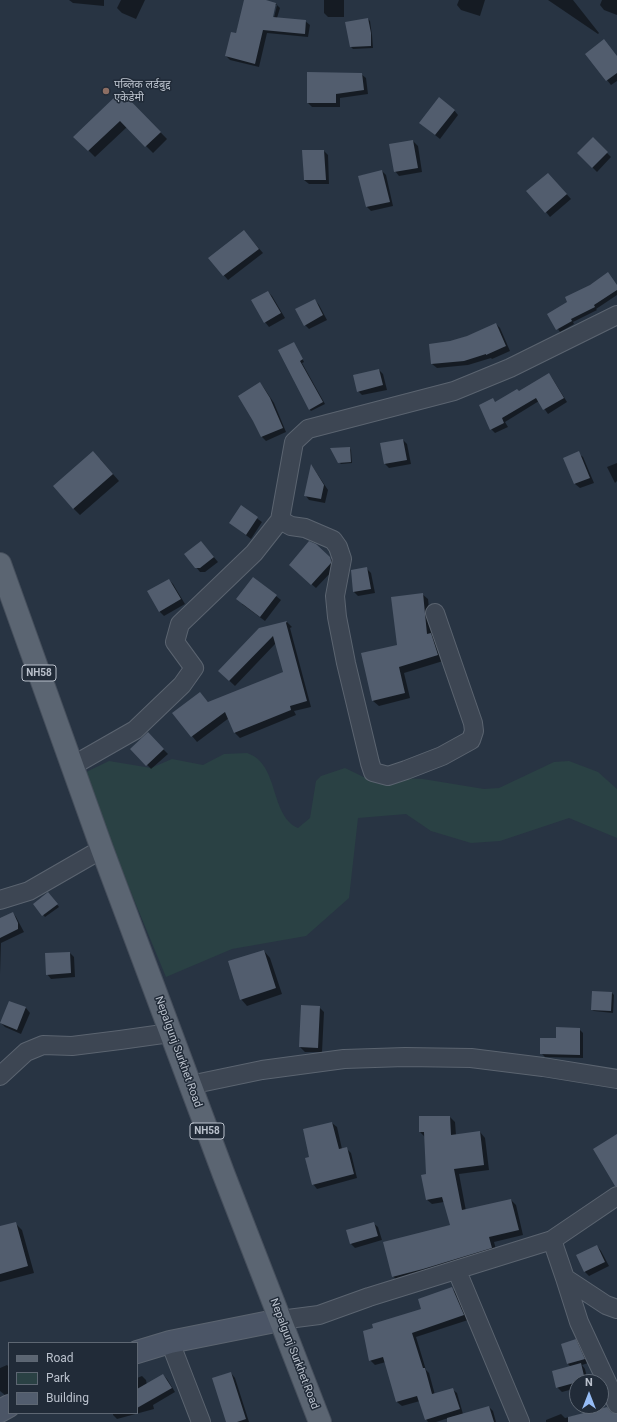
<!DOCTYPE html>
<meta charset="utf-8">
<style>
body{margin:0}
#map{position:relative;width:617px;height:1422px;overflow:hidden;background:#283443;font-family:Roboto,sans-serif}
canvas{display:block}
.legend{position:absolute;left:8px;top:1342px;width:130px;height:72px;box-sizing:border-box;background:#212b38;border:1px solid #5e6773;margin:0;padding:5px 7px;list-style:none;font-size:12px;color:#bac1cc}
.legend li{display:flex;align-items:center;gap:8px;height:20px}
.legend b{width:20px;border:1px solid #5e6773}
.north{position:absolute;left:569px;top:1374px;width:40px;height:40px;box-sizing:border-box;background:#212b38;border:1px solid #5e6773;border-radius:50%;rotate:0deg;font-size:11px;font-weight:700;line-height:16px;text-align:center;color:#bac1cc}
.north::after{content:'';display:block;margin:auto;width:14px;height:18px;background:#96bcf5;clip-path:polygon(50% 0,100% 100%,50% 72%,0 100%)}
</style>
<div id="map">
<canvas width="617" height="1422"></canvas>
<ul class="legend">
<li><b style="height:5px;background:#5b6572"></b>Road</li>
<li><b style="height:11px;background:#2a4144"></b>Park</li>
<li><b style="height:11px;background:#525d6e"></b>Building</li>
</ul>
<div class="north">N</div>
</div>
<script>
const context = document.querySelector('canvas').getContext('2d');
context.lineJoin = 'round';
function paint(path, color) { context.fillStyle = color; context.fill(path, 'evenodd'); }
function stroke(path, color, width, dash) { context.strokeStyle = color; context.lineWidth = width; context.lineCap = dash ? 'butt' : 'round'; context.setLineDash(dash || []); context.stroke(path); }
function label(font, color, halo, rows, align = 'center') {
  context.font = font + ' Roboto,"Noto Sans Devanagari",sans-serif'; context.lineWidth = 3; context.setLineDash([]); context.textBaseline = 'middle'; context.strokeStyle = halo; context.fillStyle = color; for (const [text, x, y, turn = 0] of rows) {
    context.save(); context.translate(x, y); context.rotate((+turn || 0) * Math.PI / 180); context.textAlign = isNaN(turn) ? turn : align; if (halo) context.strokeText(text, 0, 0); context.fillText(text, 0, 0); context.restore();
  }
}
paint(new Path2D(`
 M247,753C280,764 269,815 298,828L310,818L316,781L321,776L345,768L378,784L402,778L423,779L484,789L499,788L554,762L569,761L598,772L617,789V838L569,818L500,841L471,843L431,831L406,814L358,818L349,898L306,936L232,949L166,977L82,774L109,761L151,768L172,759L203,765L224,754Z`), '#2a4144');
paint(new Path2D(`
 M69,0H104V6L73,3Z
 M121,0H145L136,19L122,13L117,8Z
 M245,0H262L276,4L280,8L277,18L305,21L310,25L308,37L267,33L259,67L230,60L226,56L236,34ZM275,5H277L273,22L271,21Z
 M324,0H344V17H328L324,13Z
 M459,0H485L480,16L461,10L457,5Z
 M548,0H573L599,33L598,34Z
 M602,0H617V15L604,10L600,5Z
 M368,19L370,21L372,35L373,48L353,49L351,47Z
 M586,54L617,56V81L611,85Z
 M361,74L366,78L368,94L340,98V107H312L308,103Z
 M121,92L167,139L153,153L127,127L95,157L75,137Z
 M454,110L458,115L440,139L420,123Z
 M593,139L611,157L597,172L578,153Z
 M413,141L418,146L422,172L399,176L395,171Z
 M303,151H324L328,155L329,184H309L304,180Z
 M382,171L386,175L393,206L371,211L367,207L359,176Z
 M552,178L571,199L550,217L546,212Z
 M248,236L263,253L228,280L209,258Z
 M617,285V295L596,309L597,310L573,322L574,324L560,332L548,314Z
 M268,292L272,296L285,318L269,327L265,322Z
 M315,300L319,305L327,320L309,329L305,325Z
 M496,324L500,328L510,351L492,359L491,358L468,365L437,368L432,364L450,342L468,336Z
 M294,343L304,362L302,363L325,404L311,411L309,409Z
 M379,370L383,374L387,390L362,395L358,391Z
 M549,374L552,378L567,402L548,414L539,401L505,422L508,427L495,433L491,429L496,403L519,392Z
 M260,383L264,388L274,403L286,432L266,441L262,437Z
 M403,440L407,444L411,464L389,468L385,464Z
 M350,448L351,450L352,463L341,464L339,462Z
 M578,453L583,457L594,483L580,488L575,484L564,459Z
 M100,459L119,481L80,515L73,508Z
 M617,463V481L615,483L607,467Z
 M312,466L328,490L325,503L309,500L305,495Z
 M241,507L262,522L251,539L230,523Z
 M201,542L218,562L205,572H200L196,567Z
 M329,557L334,562L335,568L316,588L294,569Z
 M367,569L371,573L375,593L358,596L354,592Z
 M169,580L173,584L185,604L164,616L160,612L148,592Z
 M422,594L428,599L432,635L436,640L443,661L404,673L410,698L379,706L373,701Z
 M276,596L281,600L265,621L242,604Z
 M287,622L292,627L290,628L311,707L294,711L296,715L240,738L235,733L229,718L197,742L192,736L200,693L209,703L284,672L276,643L235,686L219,671L259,629Z
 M148,734L168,754L151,769L132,749Z
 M50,895L59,907L45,917L34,904Z
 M13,913L16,917L24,932L1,943L0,974V919Z
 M264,951L270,958L282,994L247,1006L241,999Z
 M70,953L74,957L75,977L51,979L47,974Z
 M612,993L614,995L613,1013L594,1011L592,1010Z
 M10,1002L26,1008L30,1013L21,1034L5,1027L1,1023Z
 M302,1006L319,1007L324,1012L322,1052H305L300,1047Z
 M579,1029L583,1033V1058L545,1057L541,1053L557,1039Z
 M420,1117H450L455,1122L456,1135L480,1132L485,1138L489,1170L459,1174L466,1211L511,1200L516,1205L523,1235L494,1242L497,1253L398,1282L393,1276L452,1226L444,1202L432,1204L426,1199L427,1175L425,1137L420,1132Z
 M332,1123L337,1127L342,1149L346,1148L351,1153L357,1178L317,1189L313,1184L311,1157Z
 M15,1223L22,1230L34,1273L0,1282V1227Z
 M373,1223L378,1227L382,1240L355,1248L351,1244Z
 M597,1246L601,1251L609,1266L589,1276L585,1272Z
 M452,1289L457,1293L468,1320L416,1337L426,1370L429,1373L435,1395L452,1389L457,1393L463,1414L489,1407L493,1411L496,1422H457L455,1416L436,1422H428L426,1419L420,1401L402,1406L397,1402L386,1362L375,1365L370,1360L422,1310Z
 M575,1341L580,1345L588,1363L582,1365L585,1369L588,1382H577V1388L562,1392L557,1387L571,1367L568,1364L563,1344Z
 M7,1365L9,1367V1393L5,1395L0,1391V1368Z
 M231,1373L235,1378L249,1422H227Z
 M163,1375L167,1379L175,1392L153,1405L154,1409L117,1419L113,1415V1413H137V1378L142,1376L146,1380L147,1385Z
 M606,1408L613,1422H546V1420L561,1414L565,1418Z`), '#0007');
paint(new Path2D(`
 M244,0H266L276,3L273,17L306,20L305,34L263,30L255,64L225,56L231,32L236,33Z
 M368,18L371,33V46L350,47L345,22Z
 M604,39L617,56V73L606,81L585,54Z
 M307,72L362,73L364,90L336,94V103H307Z
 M121,91L161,132L145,147L120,121L88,151L73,137Z
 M439,97L455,110L435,135L419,123Z
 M593,137L608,152L592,168L577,153Z
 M413,140L418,168L394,172L389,144Z
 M302,150H324L326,180H304Z
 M382,170L390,202L366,207L358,176Z
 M548,173L567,194L545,213L526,191Z
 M244,230L259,249L223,276L208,258Z
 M608,272L617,285V290L594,305L595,307L571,319L572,321L556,330L547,314L567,302L565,297L590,285Z
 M268,291L281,313L264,323L251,300Z
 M315,299L323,315L304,326L295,309Z
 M496,323L506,346L486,355V354L464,361L431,364L429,344L450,341L467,336Z
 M294,342L303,359L300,361L323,402L309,410L278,350Z
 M379,369L383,385L357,392L353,375Z
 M549,373L564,398L543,410L536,398L502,418L504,423L490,430L479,405L493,398L495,402L517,389L519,391Z
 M260,382L270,398L283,428L261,437L253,421L238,396Z
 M403,439L407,460L384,464L380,443Z
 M350,447L351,462L338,463L330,448Z
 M93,451L113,474L73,509L53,486Z
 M579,451L590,478L574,484L563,458Z
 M311,464L324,485L321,499L304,496Z
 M241,505L258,517L246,535L229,523Z
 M201,541L214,557L200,568H195L184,554Z
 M309,541L316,544L330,557L331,560V563L311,585L289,565Z
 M367,567L371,589L353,592L351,570Z
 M253,577L277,595L260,617L236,599Z
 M169,579L181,599L159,612L147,591Z
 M423,593L427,634L431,633L438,655L399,667L405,693L372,701L361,653L397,645L391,597Z
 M287,621L286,623L307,701L290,706L291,710L234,733L225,712L191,737L172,713L200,692L208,702L283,672L273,636L229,681L218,671L259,628Z
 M148,732L164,749L146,766L130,749Z
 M48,892L58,904L42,916L33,904Z
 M13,912L18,923V929L0,938V918Z
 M264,950L276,988L240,1000L228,961Z
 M70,952L71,973L46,975L45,953Z
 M592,991L612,992L611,1011L591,1010Z
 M9,1001L26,1007L17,1030L0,1023Z
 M301,1005L320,1006L318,1048L299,1047Z
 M556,1027L580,1028V1055L540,1054V1038H556Z
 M419,1116H450L451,1135L480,1131L484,1165L454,1169L462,1210L511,1199L519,1230L489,1237L492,1248L423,1269L392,1277L383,1242L450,1225L442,1197L426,1200L421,1175L426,1174L424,1132H419Z
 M332,1122L339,1149L347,1147L354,1174L312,1185L305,1158L309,1157L303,1129Z
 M617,1134V1186H615L593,1149Z
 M16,1222L28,1266L0,1274V1226Z
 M374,1222L378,1236L350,1244L346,1230Z
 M597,1245L605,1262L584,1272L576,1255Z
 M452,1287L464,1315L412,1333L423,1368H425L432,1394L453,1388L460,1409L425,1420L417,1396L396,1402L383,1357L369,1361L363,1331L373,1328L372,1324L421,1309L418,1299Z
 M576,1339L585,1359L567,1364L561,1344Z
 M581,1363L585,1380L556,1388L552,1371Z
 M231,1372L246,1419L237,1422H226L212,1378Z
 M163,1374L172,1388L137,1408V1389Z
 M489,1406L494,1422H447V1418Z
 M607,1407L611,1412L617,1414V1422H568V1417Z`), '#525d6e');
const street = new Path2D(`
 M280,520L291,526L305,528L333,540L338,547L342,559L335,596L337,617L346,663L370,763L373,772L388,776L406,770L442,756L471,740L474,731L473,723L435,613
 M72,766L135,730L182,685L194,668L175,642L180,624L254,553L280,520L294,442L308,429L454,391L510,368L617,315
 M0,900L29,891L102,849
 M0,1076L26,1052L43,1045L72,1046L120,1040L170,1033
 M190,1085L262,1070L344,1059L405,1057L471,1058L543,1067L617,1079
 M552,1240L565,1278L606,1305L617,1309
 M457,1271L520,1422
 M565,1278L579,1322L617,1404
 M280,1320L319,1315L369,1297L552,1240L617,1196
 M170,1342L201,1422`);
const secondary = new Path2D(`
 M137,1352L170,1342L280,1320
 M0,1411L9,1406`);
const primary = new Path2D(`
 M0,564L102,849L224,1175L320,1422`);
stroke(street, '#5b6470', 20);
stroke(secondary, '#5b6470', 24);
stroke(primary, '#464f5c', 24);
stroke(street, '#3d4653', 18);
stroke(secondary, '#4b5566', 22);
stroke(primary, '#5b6572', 22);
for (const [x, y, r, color] of [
 [106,91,4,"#8d6e63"]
]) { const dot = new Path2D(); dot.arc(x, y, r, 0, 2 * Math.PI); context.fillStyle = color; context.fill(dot); stroke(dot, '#212b38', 1.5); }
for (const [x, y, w] of [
 [39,673,34],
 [207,1131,34]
]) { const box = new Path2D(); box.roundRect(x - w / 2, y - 8, w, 16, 3); context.fillStyle = '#212b38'; context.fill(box); stroke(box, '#bac1cc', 1); }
label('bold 10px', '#bac1cc', null, [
 ["NH58",39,673],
 ["NH58",207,1131]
]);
label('11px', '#bac1cc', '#212b38', [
 ["पब्लिक लर्डबुद्द",114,85],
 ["एकेडेमी",114,98]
], 'left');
label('11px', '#bac1cc', '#212b38', [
 ["Nepalgunj Surkhet Road",178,1052,70],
 ["Nepalgunj Surkhet Road",294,1354,69]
]);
</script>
